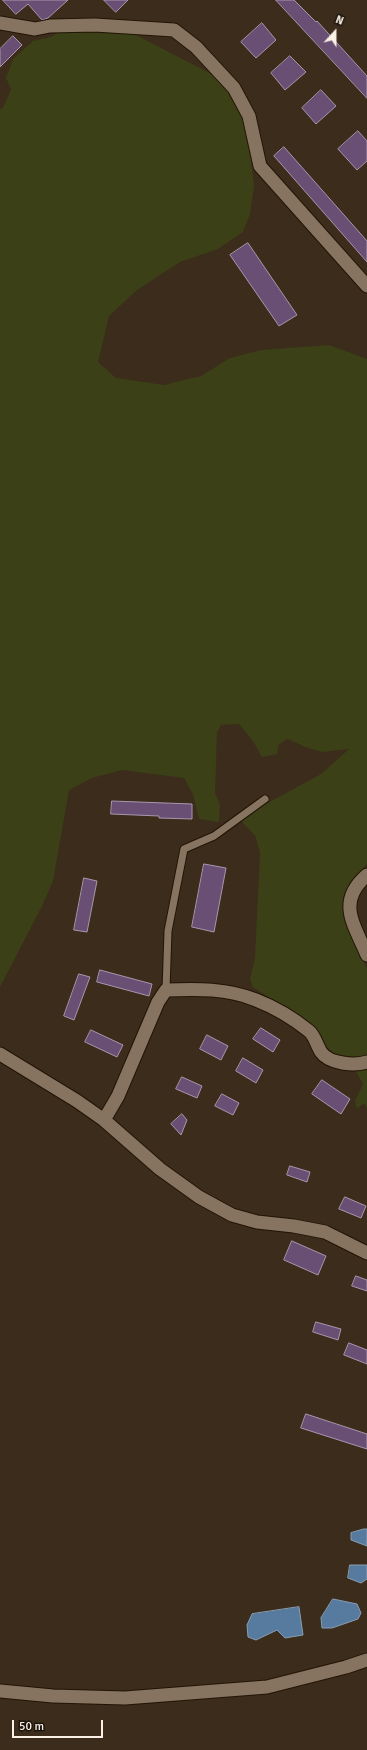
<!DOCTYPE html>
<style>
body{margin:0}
#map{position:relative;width:367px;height:1750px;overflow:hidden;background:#3c2c1b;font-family:Signika,sans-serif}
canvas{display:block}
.north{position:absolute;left:315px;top:12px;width:40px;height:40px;-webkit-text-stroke:3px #1d160f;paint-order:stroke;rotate:21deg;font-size:11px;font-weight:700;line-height:16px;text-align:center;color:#fbf1e6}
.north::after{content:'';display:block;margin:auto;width:14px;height:18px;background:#fbf1e6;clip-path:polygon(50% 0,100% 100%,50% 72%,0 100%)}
.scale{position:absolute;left:12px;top:1720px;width:91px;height:18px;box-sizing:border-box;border:2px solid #fbf1e6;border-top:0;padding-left:5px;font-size:12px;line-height:14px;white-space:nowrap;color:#fbf1e6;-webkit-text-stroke:3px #1d160f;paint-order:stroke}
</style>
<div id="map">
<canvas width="367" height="1750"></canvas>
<div class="north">N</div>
<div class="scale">50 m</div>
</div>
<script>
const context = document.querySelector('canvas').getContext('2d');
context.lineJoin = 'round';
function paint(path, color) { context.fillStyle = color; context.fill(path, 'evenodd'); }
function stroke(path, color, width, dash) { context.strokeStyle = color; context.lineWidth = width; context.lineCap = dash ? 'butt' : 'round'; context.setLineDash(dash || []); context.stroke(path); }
paint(new Path2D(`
 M66,27L134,34L219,78L237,102L247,125L254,186L250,214L243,232L218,249L180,262L137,290L109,316L98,362L116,378L164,385L201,376L230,358L261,350L329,345L367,359V864L350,882L347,890L350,930L367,969V1056L355,1059L336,1056L325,1046L321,1035L293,1013L253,987L250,979L255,958L260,853L255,835L242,822L253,811L321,774L349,749L322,752L305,747L288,739L279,744L277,754L262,757L253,741L239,724L221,725L217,732L215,793L220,805L219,822L199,819L193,794L184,778L122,770L92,778L69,790L53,881L42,906L0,987V109L3,108L11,89L6,78L13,59L33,41L51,37Z
 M362,1068L367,1070V1108L364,1103L357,1109L355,1101L363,1084L355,1070Z`), '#3b4017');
const water = new Path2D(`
 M364,1529H367V1546L351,1540V1533Z
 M350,1565H367V1579L361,1583L348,1578Z
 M333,1599L357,1604L361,1613L358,1619L332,1628H322L321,1618Z
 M299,1607L303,1635L285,1638L277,1630L256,1640L248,1637L247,1625L252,1614Z`);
paint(water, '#577b9e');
stroke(water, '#889eb4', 1);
const building = new Path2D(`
 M3,0H68L48,18L42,20L28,4L16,14Z
 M104,0H128L116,12Z
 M276,0H294L316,22L317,21L367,76V98Z
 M262,23L276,40L256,58L241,42Z
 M13,36L22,45L0,67V49Z
 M290,56L306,72L285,90L271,73Z
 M321,90L336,106L316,124L302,108Z
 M358,131L367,141V161L357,170L338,149Z
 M284,147L367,241V262L274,156Z
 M248,243L297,315L279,326L230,255Z
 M112,801L192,804V819L159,818V816L111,814Z
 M204,864L226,868L214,932L192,927Z
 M84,878L97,881L87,932L74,930Z
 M100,970L152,984L149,996L97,982Z
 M79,974L90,977L74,1020L64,1016Z
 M261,1028L280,1040L273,1052L253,1039Z
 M91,1030L123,1045L117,1057L85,1042Z
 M207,1035L228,1046L221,1060L200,1049Z
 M243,1058L263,1070L256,1083L236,1071Z
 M182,1077L202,1086L197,1098L176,1089Z
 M322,1080L350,1099L341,1114L312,1094Z
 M222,1094L239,1103L233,1115L215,1106Z
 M182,1114L187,1120L181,1135L171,1124Z
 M290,1166L310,1172L307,1182L287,1175Z
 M345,1197L366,1206L361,1218L339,1209Z
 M292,1241L326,1256L318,1275L284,1260Z
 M356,1276L367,1280V1291L352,1286Z
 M316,1322L341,1329L338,1340L313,1332Z
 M349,1343L367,1350V1364L344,1355Z
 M306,1414L367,1434V1449L301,1428Z`);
paint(building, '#6a4f75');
stroke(building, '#a797ad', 1);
const lane = new Path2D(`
 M166,990L168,931L184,849L214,836L265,799`);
const street = new Path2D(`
 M0,23L35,29L50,26L95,25L174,30L196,47L234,88L249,116L260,166L367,286
 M367,875C336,902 354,924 367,955
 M0,1054L77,1101L104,1120L160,1169L199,1197L232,1215L257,1222L294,1226L325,1232L367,1253
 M104,1120L118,1096L158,1002L166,990C197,989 227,988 256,1000C274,1007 294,1019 309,1031C315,1036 317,1046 321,1052C329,1064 355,1066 367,1062
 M0,1691L53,1696L125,1698L267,1687L346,1667L367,1660`);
stroke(lane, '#221405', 9);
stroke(street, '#221405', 15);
stroke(lane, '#867461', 7);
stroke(street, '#867461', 13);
</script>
